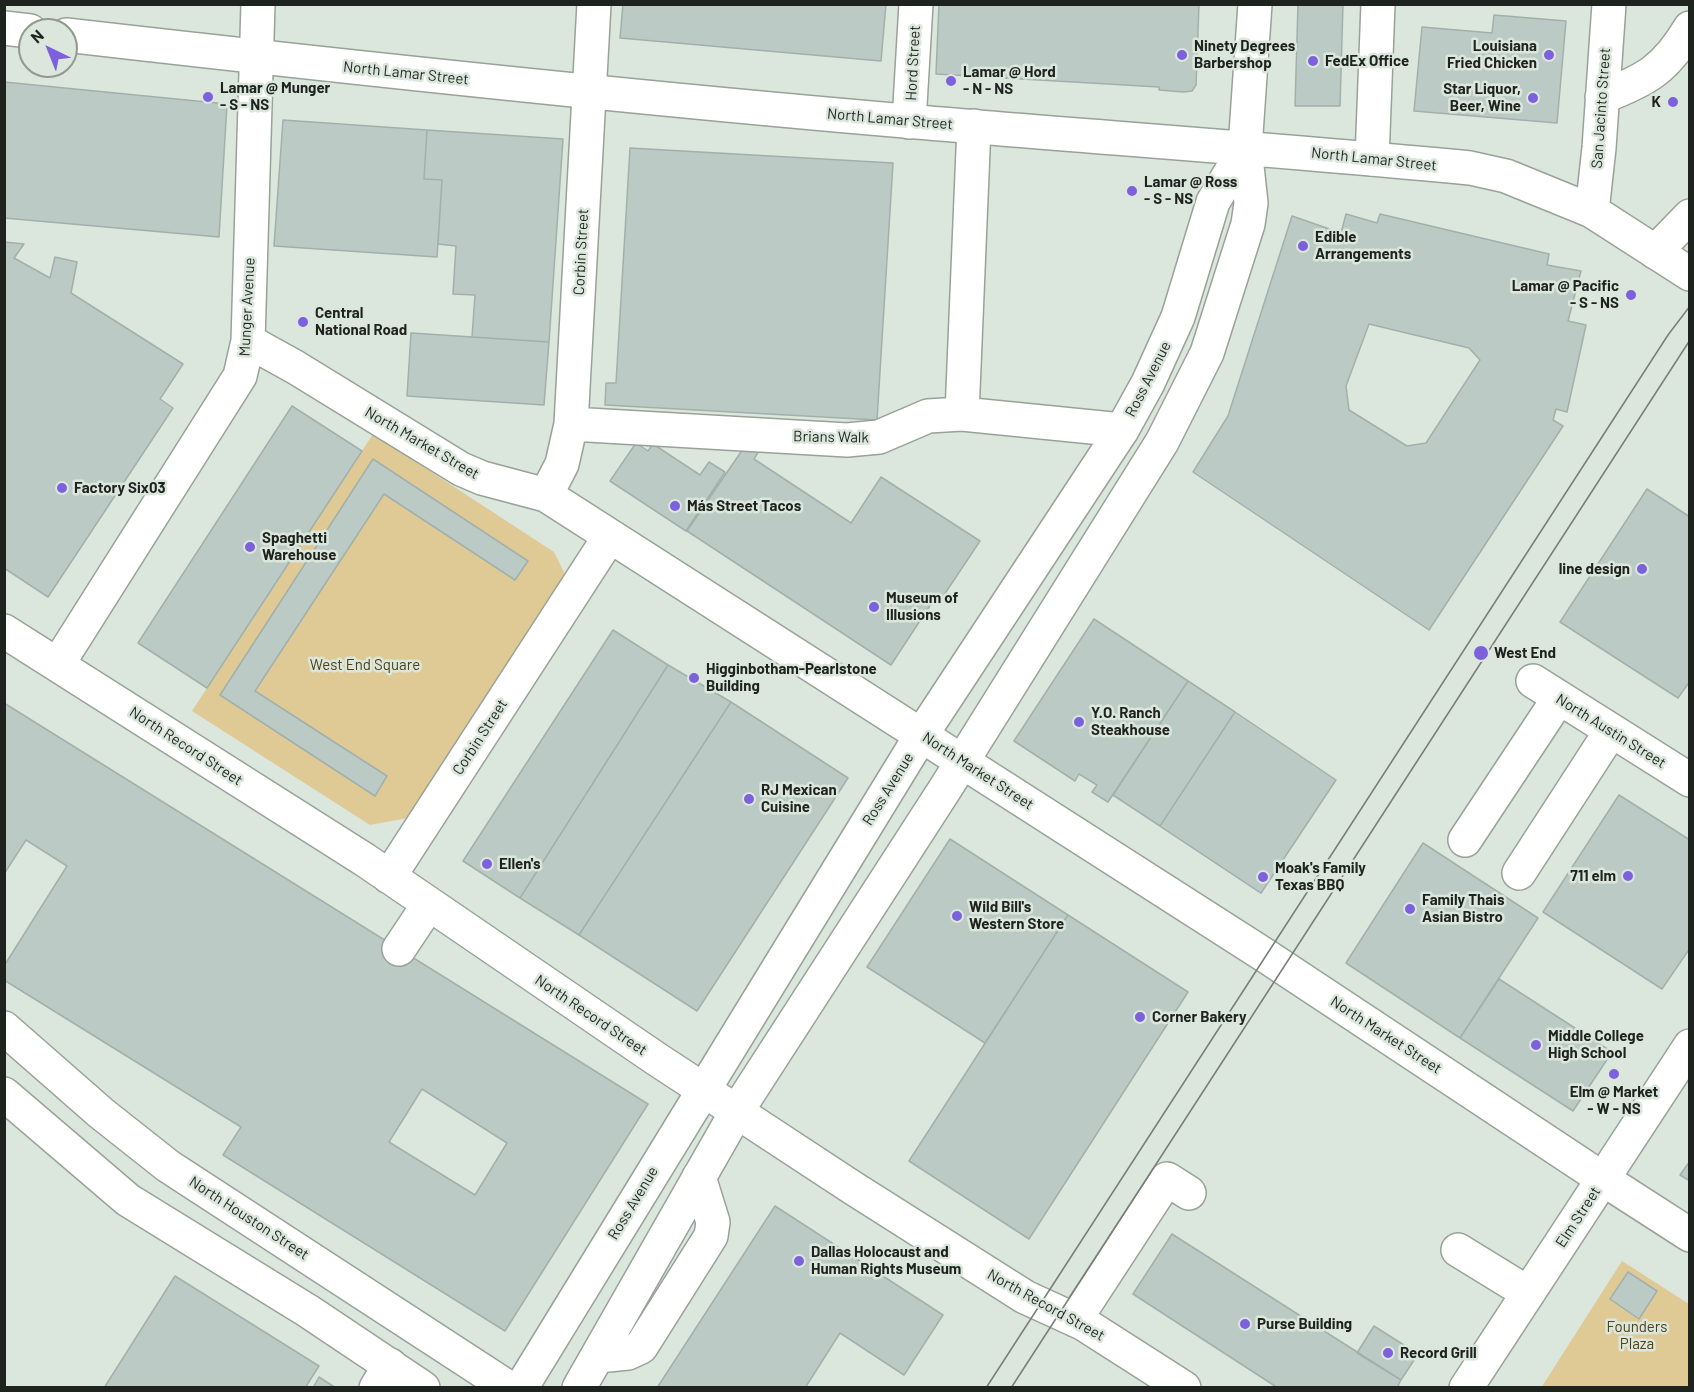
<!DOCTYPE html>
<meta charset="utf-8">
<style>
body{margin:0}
#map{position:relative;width:1694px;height:1392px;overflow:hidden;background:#dbe6dc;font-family:Barlow,sans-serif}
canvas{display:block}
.frame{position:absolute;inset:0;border:6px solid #1f231f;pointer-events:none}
.north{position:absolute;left:18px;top:18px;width:60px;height:60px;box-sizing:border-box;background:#dbe6dc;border:2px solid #909890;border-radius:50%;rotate:317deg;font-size:16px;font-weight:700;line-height:24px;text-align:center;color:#1f231f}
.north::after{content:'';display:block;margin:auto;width:21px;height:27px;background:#7d60db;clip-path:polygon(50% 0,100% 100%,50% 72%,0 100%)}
</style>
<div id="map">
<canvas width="1694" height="1392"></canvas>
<div class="frame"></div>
<div class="north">N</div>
</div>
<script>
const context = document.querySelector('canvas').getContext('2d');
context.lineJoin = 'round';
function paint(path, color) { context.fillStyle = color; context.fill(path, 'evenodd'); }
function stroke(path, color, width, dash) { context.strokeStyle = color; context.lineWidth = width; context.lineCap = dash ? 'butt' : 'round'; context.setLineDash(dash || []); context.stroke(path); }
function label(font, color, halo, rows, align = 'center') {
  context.font = font + ' Barlow,sans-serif'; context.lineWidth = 5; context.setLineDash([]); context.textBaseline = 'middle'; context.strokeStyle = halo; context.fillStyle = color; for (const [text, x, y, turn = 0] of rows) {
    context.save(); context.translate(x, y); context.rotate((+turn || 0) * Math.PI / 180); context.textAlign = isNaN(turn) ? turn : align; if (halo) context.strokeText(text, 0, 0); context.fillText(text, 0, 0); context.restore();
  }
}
paint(new Path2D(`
 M373,434L554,552L565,574L408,818L370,825L192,711Z
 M1622,1261L1689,1304V1387L1541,1388Z`), '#dfca96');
const building = new Path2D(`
 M623,4H886L881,61L620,38Z
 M939,4H1199L1196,85L1192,91L1183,92L1159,90V87L936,74Z
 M1298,4H1343L1340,106H1295Z
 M1494,15L1566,21L1557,123L1414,111L1422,27L1492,33Z
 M4,82L227,104L219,237L4,218Z
 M283,120L427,130L424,179L442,180L437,257L274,246Z
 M427,130L563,139L549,342L472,337L475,295L453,294L456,246L438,244L442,180L424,179Z
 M630,148L893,163L877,420L605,405L606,383H616Z
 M1346,214L1377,223L1380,214L1549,254L1547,265L1581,271L1568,321L1586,325L1567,412L1556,409L1553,420L1563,426L1429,630L1193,472L1228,416L1292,216L1341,233ZM1369,324L1469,348L1480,360L1426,443L1407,446L1349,410L1346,386Z
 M4,242L24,244L14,258L50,278L55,257L77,262L71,293L183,364L160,399L173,408L48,597L4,568Z
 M411,333L549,342L544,405L407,396Z
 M292,406L362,451L207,688L138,643Z
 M636,443L648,451L653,444L700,475L709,462L725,472L686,531L610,481Z
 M747,443L759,451L754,459L851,523L881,477L980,541L938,604L933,601L891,665L687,531Z
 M373,459L528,561L515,580L384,494L255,691L387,776L375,796L220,695Z
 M1647,489L1690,517V681L1678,698L1560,622Z
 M1094,619L1188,681L1108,802L1092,792L1097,785L1079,774L1075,781L1014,741Z
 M613,630L668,665L520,898L463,861Z
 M668,665L731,702L579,935L520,898Z
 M1188,681L1235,712L1160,826L1113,795Z
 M731,702L848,778L697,1011L579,935Z
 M4,703L648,1104L505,1331L223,1155L241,1127L4,980V966L67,866L26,840L4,874ZM422,1089L507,1143L475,1195L389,1142Z
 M1235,712L1336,780L1261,893L1160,826Z
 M1619,795L1690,840V948L1662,989L1543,912Z
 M950,839L1068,915L985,1043L867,967Z
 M1423,843L1538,918L1460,1038L1346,963Z
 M1068,915L1188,992L1029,1239L909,1161Z
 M1499,979L1612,1052L1573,1111L1460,1038Z
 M1690,1161V1181L1680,1175Z
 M775,1206L943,1315L904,1375L840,1333L805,1388H657Z
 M1172,1234L1401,1380L1397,1388H1278L1133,1294Z
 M1628,1272L1657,1291L1639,1319L1610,1299Z
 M175,1276L319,1366L305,1388H104Z
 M1374,1326L1418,1354L1401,1380L1357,1353Z
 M319,1377L336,1388H313Z`);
paint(building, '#bccac6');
stroke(building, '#a2b0ac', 1.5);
const minor = new Path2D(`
 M1602,97C1646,80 1665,70 1690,28
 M909,122L916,4
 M1372,159L1378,4
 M1592,211L1599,148L1609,4
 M1655,252L1690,216
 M248,341L295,367L461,469L482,478L546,495L1266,956L1603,1179
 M962,414L974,126
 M571,424L847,440L879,437L928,416L962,414L1122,430
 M546,495L562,464L571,424L594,4
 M4,631L365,860L655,1058L853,1188L1025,1297L1084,1324L1184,1388
 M58,664L240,376L248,341L258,4
 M1533,681L1690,780
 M1465,840L1559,698
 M1519,873L1611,731
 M389,877L610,536
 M399,949L429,904
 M1458,1250L1528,1293
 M1075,1320L1167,1179L1189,1193
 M598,1356L628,1353L641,1347L711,1236L713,1222L699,1177
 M376,1388L390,1365`);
const major = new Path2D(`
 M4,28L30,31
 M66,35C345,67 625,97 905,121C1093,137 1282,150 1470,168L1506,176L1592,211L1690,274
 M4,1028L101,1113L168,1166L509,1388
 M4,1094L128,1200L308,1311L423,1388
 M1603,1179L1690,1235
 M521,1388L922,734L1122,430L1148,383L1178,317L1213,202L1245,148
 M579,1388L737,1111L945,789L1162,442L1207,353L1248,224L1251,203L1245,148L1255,4
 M1466,1388L1690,1046`);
stroke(minor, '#98a299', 36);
stroke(major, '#98a299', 36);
stroke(minor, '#fff', 33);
stroke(major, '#fff', 33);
stroke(new Path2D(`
 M986,1388L1668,335L1690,306
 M1011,1388L1690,340`), '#777e77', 1.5);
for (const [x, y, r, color] of [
 [1182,55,6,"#7d60db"],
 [1549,55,6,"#7d60db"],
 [1313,61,6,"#7d60db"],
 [951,81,6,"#7d60db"],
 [208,97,6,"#7d60db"],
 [1533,98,6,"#7d60db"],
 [1673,102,6,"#7d60db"],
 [1132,191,6,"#7d60db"],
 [1303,246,6,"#7d60db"],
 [1631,295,6,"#7d60db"],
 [303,322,6,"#7d60db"],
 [62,488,6,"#7d60db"],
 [675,506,6,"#7d60db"],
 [250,547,6,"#7d60db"],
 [1642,569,6,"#7d60db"],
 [874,607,6,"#7d60db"],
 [1481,653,8,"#7d60db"],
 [694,678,6,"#7d60db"],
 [1079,722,6,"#7d60db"],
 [749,799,6,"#7d60db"],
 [487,864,6,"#7d60db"],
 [1628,876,6,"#7d60db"],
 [1263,877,6,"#7d60db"],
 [1410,909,6,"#7d60db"],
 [957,916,6,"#7d60db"],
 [1140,1017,6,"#7d60db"],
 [1536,1045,6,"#7d60db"],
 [1614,1074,6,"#7d60db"],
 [799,1261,6,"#7d60db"],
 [1245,1324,6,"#7d60db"],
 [1388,1353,6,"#7d60db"]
]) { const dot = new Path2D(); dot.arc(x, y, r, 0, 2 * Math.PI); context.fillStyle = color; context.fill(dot); stroke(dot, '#dbe6dc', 2); }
label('bold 15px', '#1f231f', '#dbe6dc', [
 ["Ninety Degrees",1194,46],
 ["Barbershop",1194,63],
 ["Louisiana",1537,46,"right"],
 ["Fried Chicken",1537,63,"right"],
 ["FedEx Office",1325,61],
 ["Lamar @ Hord",963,72],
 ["- N - NS",963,89],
 ["Lamar @ Munger",220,88],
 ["- S - NS",220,105],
 ["Star Liquor,",1521,89,"right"],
 ["Beer, Wine",1521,106,"right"],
 ["K",1661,102,"right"],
 ["Lamar @ Ross",1144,182],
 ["- S - NS",1144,199],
 ["Edible",1315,237],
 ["Arrangements",1315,254],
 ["Lamar @ Pacific",1619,286,"right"],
 ["- S - NS",1619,303,"right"],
 ["Central",315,313],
 ["National Road",315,330],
 ["Factory Six03",74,488],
 ["Más Street Tacos",687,506],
 ["Spaghetti",262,538],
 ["Warehouse",262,555],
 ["line design",1630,569,"right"],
 ["Museum of",886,598],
 ["Illusions",886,615],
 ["West End",1494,653],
 ["Higginbotham-Pearlstone",706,669],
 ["Building",706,686],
 ["Y.O. Ranch",1091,713],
 ["Steakhouse",1091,730],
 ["RJ Mexican",761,790],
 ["Cuisine",761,807],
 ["Ellen's",499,864],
 ["Moak's Family",1275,868],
 ["Texas BBQ",1275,885],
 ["711 elm",1616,876,"right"],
 ["Family Thais",1422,900],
 ["Asian Bistro",1422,917],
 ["Wild Bill's",969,907],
 ["Western Store",969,924],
 ["Corner Bakery",1152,1017],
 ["Middle College",1548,1036],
 ["High School",1548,1053],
 ["Elm @ Market",1614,1092,"center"],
 ["- W - NS",1614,1109,"center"],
 ["Dallas Holocaust and",811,1252],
 ["Human Rights Museum",811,1269],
 ["Purse Building",1257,1324],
 ["Record Grill",1400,1353]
], 'left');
label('15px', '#1f231f', '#dbe6dc', [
 ["Hord Street",913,63,-87],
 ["North Lamar Street",406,73,6],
 ["San Jacinto Street",1601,108,-86],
 ["North Lamar Street",890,119,5],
 ["North Lamar Street",1374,159,6],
 ["Corbin Street",581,252,-87],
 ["Munger Avenue",247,307,-87],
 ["Ross Avenue",1148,379,-63],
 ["Brians Walk",831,437,1],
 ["North Market Street",422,443,30],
 ["North Austin Street",1611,731,32],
 ["Corbin Street",480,737,-57],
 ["North Record Street",186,746,33],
 ["North Market Street",978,771,33],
 ["Ross Avenue",888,789,-58],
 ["North Record Street",591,1015,34],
 ["North Market Street",1386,1035,33],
 ["Ross Avenue",633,1203,-59],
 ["Elm Street",1578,1217,-57],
 ["North Houston Street",249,1218,33],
 ["North Record Street",1046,1305,29]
]);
label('15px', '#514014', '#dbe6dc', [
 ["West End Square",365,665],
 ["Founders",1637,1327],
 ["Plaza",1637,1344]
]);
</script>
